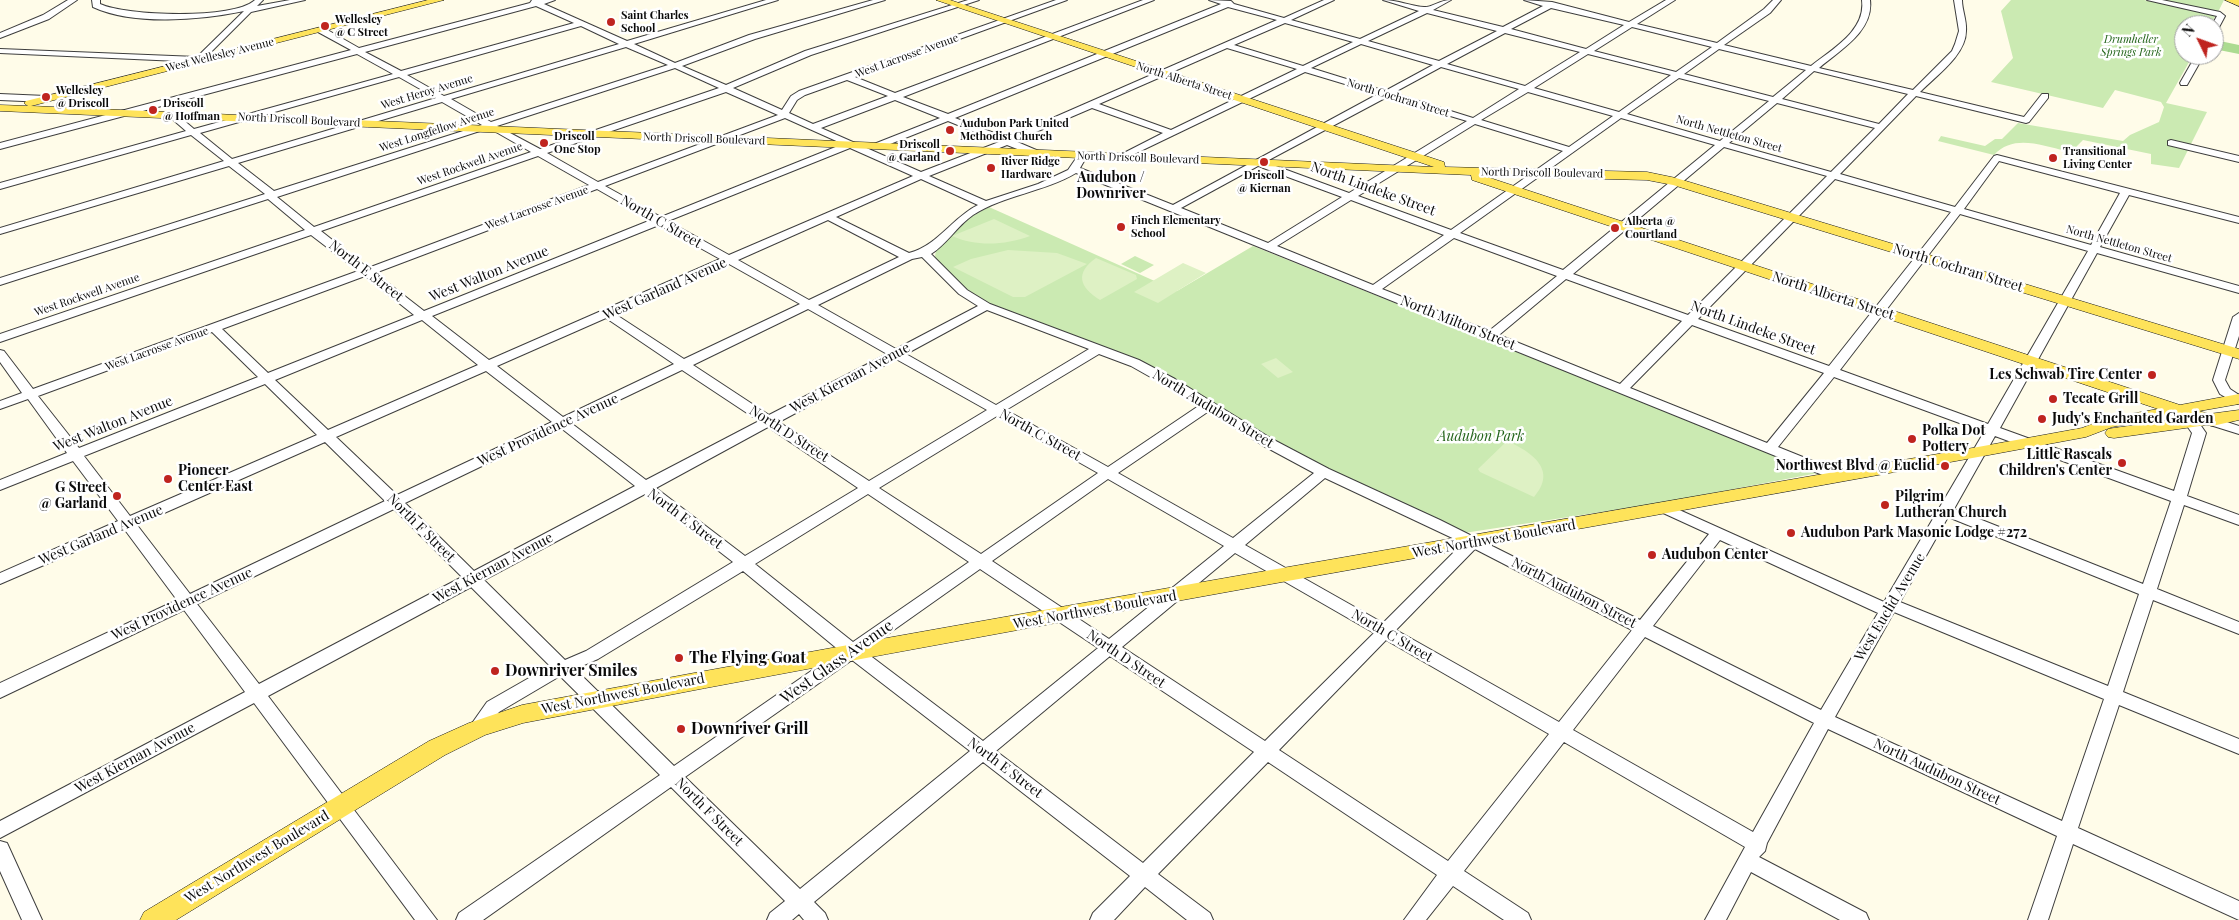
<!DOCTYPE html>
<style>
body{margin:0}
#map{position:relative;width:2239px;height:920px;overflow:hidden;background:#fffce9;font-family:"Playfair Display",serif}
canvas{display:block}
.north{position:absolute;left:2174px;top:15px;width:50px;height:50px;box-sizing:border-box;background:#fff;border:1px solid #9d9d9d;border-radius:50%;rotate:312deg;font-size:14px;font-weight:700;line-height:20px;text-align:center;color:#0b0b0b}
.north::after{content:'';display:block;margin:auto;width:18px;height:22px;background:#bf241f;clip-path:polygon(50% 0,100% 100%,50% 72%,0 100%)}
</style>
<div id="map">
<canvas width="2239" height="920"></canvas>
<div class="north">N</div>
</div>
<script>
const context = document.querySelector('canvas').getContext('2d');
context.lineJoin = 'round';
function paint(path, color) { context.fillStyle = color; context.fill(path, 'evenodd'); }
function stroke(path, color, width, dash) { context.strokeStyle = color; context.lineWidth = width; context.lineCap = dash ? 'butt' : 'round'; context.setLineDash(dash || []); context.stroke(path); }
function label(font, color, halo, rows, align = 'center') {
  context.font = font + ' "Playfair Display",serif'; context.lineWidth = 5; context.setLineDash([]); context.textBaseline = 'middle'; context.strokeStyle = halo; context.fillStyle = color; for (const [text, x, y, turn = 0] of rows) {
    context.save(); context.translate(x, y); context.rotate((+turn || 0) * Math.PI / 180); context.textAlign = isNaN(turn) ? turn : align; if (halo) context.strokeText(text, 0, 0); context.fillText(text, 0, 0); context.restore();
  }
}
paint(new Path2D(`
 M2011,0H2144L2216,15L2210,25H2184V55H2193L2166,103L2207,112L2179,168L2151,164V154L2083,140L2074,149L2066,151C2041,145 2013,134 1994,155L1938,141L1941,136L1985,146L1995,139H2002L2018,123L2123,141L2130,135L2159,122L2164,107L2161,102L2115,90L2103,108L1991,82L2013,58L2001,11Z
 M2164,0H2224L2218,12Z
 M989,207L1177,291L1253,246L1818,473L1660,503L1464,533L1277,444L1180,384L995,307L966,291L935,258C935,237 972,215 989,207Z
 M1135,256L1154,265L1140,273L1121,264Z`), '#cbeab2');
paint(new Path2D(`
 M2215,40L2239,45V54L2214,49Z`), '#acdb91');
paint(new Path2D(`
 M994,219L1030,236C1005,245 977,247 952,236Z
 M1008,250L1057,253L1087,264L1025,297H1013L953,267L971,259Z
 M1096,258L1136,275L1137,279L1100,300C1079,287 1075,273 1096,258Z
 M1183,263L1206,273L1158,303L1134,292Z
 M1276,358L1293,372L1278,378L1261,364Z
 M1507,441C1532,452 1558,470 1534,497L1480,472L1478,469Z`), '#def1c4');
const minor = new Path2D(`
 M68,0H77L49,19L0,38V33L43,15Z
 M92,0H100V4C126,16 234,20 255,0H263L257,6L290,0H305L251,12L201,62L0,53V49L197,57L244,11C201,20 134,26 93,7Z
 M532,0H555L544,4L627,41L766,0H778L634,44L675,63L749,35L873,0H885L755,39L682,66L726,85L805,51L968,0H979L811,55L733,88L782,110L791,96L799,91L1056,0H1067L855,77L895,93L1143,0H1154L903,97L948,114L1221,4L1209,0L1231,1L1234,4L1284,18L1324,0H1334L1291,20L1360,39L1419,11L1383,0C1398,0 1410,6 1424,7C1431,8 1440,0 1451,0L1433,10L1503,27L1543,6L1524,0L1552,2L1629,22L1666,0H1675L1637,24L1717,43L1764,9L1773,0H1781L1770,13L1724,45L1811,66C1832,49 1866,31 1862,0H1870C1874,31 1840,50 1819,68L1913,90L1952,51L1955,44L1959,31L1954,0H1962C1962,10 1967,21 1966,31C1966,55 1936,76 1920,92L2024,117L2042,94H2048V98L2029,122L2026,123L1916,96L1840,174L1955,207L1994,156L1997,155L2239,217V223L2129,195L2100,247L2239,286V293L2097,253L2000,428L2174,491L2192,433L2185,423L2192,419L2197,420L2206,433L2187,496L2239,515V525L2184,505L2157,589L2239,622V634L2153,600L2123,692L2239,739V754L2119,705L2078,828L2239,901V920L2073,844L2048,920H2028L2057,836L1828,729L1767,843L1765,851L1759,857L1866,913L1869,920H1840L1751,872L1726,920H1705L1745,847L1564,742L1464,871L1528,913L1531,920H1504L1453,886L1426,920H1404L1437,875L1268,762L1158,874L1210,913L1213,920H1187L1145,887L1114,920H1090L1093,913L1130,876L983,762L814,902L825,913L828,920H804L799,914L792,920H767L770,913L785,901L671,787L483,920H456L459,913L660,775L560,676L499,712L483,734L477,736L471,734L468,729L487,702L550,666L471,587L268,696L437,920H415L254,703L0,838V821L245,692L184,610L0,698V683L177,600L125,530L0,584V573L118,521L73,461L0,490V480L67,453L28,399L0,409V401L22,393L0,362V350L4,351L33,389L358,271L311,235L0,342V334L305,230L268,199L0,285V278L265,194L229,166L0,234V228L224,161L191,135L0,189V183L186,131L171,118L176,113H182L183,115L181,118L194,129L393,74L357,54L0,149V143L351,50L318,32V28H324L359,48L530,3ZM536,6L574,23L401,71L365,52ZM1228,7L1277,20L1007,138L955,118ZM1551,8L1624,25L1586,49L1511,29ZM1427,13L1497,31L1439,61L1368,41ZM1285,23L1353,42L1303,66L1234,45ZM581,26L619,44L444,96L407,75ZM1632,27L1712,47L1676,72L1594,51ZM1505,33L1580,52L1525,86L1447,64ZM1361,44L1433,65L1385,91L1311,68ZM626,47L668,65L491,122L451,99ZM1227,48L1297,69L1171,130L1099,104ZM1719,49L1806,70L1773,97L1684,74ZM1588,54L1671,75L1619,112L1534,88ZM1441,67L1519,89L1473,118L1393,93ZM675,68L719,88L540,149L497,126ZM1814,71L1908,94L1879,124L1782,99ZM1305,72L1378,94L1173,205L1080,168L1087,156L1082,153L1079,154L1068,170L1038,184L986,201L929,176L1007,145L1035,156H1041V152L1015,141L1092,108L1163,133L1116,157L1124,159ZM399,77L436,98L232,159L200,133ZM1679,78L1769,101L1720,141L1627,114ZM847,80L888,96L813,124L789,113L797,100L805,95ZM726,92L778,115L598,182L547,153ZM1528,92L1613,116L1569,147L1481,120ZM1387,97L1467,121L1349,193L1265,162ZM895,100L940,118L874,144V148H880L948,121L999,142L921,172L821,128ZM442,102L482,125L274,191L238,163ZM1777,103L1875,128L1831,172L1729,143ZM785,118L843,144L661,217L605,186ZM1621,118L1715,145L1563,270L1460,233ZM1475,124L1563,151L1451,230L1358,196ZM489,128L531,152L314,227L277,197ZM1724,147L1827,176L1688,315L1573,274ZM850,148L913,176L729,255L668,221ZM538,156L589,185L368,268L321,231ZM1999,161L2120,193L2091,245L1964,209ZM1258,166L1342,197L1268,243L1181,208ZM1076,173L1835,480L1840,481L1847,477L1845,474L1778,447L1834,377L1984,432L1884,602L1666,504L1661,506L1659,509L1661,512L1709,534L1640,620L1440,520L1329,469L1272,439L1175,379L1139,360L990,304L967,290L931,254C947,244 957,226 973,215C1004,195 1044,192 1076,173ZM921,179L978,205C952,218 937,246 909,253L836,217ZM1835,179L1951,212L1829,366L1698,319ZM597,189L651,220L424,311L375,273ZM1351,200L1444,235L1373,285L1277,246ZM1960,214L2088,251L1988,424L1840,370ZM828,220L899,257L809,300L738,260ZM659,225L720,259L489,360L432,316ZM1454,238L1557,276L1489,331L1382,289ZM922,257L959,294L978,306L896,349L818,305L912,259ZM729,264L800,304L684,359L615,314ZM365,276L414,315L268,373L222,329ZM1566,279L1682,321L1620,384L1499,335ZM808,309L887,354L769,415L693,365ZM987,310L1089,349L996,405L906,354ZM606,318L674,364L563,417L497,366ZM422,320L478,365L328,430L275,380ZM1692,325L1824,373L1767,443L1630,388ZM212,332L258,377L79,448L38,396ZM1099,354L1131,366L1200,405L1108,467L1006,410ZM896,359L987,410L869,481L779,422ZM682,370L759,421L646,480L571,423ZM486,371L552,422L397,495L336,437ZM265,384L317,435L130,516L84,456ZM1209,411L1262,445L1314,473L1233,538L1118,473ZM997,416L1098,473L981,554L879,488ZM768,427L858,488L745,556L656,488ZM561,428L635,486L474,571L405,503ZM1995,436L2171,501L2143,584L1954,509ZM325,442L385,501L190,594L137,525ZM1325,478L1463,543L1383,623L1245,545ZM1108,479L1224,546L1109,639L992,561ZM645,494L733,562L586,651L565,660L484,580ZM868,494L969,562L853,642L755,564ZM394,509L462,577L259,684L197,604ZM1948,517L2139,594L2108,686L1900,602ZM1720,540L1878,613L1821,710L1653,626ZM1475,549L1632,630L1559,722L1396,630ZM1235,553L1374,633L1265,741L1122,647ZM980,569L1098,648L983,741L864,651ZM743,571L840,651L674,766L575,669L598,659ZM1894,612L2104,699L2062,821L1835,717ZM1645,637L1814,723L1753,832L1573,730ZM1386,640L1549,734L1448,861L1279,750ZM1110,656L1254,752L1143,863L996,751ZM852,660L970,751L800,889L685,777Z
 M2147,0H2162L2220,12L2225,16L2217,31H2214L2212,25L2217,16Z
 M2196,55H2204L2187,85H2181L2180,83Z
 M0,94L46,96L50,99L46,102L0,100Z
 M2171,140L2239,156V162L2168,145V141Z
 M2239,313V336L2225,380L2230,389L2239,395V403L2237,404L2220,394L2213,380L2233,317Z
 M2212,417L2239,426V434L2207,424L2205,421L2207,418Z
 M0,841L7,843L42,920H22L0,871Z`);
const major = new Path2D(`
 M428,0H444L31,106L1434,167L936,0H950L1444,162L1445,167L1647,172L1676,178L2239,349V359L1673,185L1647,180L1484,176L2180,405L2239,394V404L2199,411L2209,414L2239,410V420L2212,426L2207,425L2114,438L2108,437L2105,433L2108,429L2114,428L2185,418L2178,415L2112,427L2086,437L1978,457C1493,545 1007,629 523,723L485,735L445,755L176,920H140L144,912L429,741L469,723L522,705C1006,614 1493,532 1978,447L2082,428L2108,418L2158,409L1472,180L1471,175L0,111V105L28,106L24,103L26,101Z
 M2225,0H2239V6Z`);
stroke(minor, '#3e3e3e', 2);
stroke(major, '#1c1c1c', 1);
paint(minor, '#fff');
paint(major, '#fee35a');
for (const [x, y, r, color] of [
 [611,22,5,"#bf241f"],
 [325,26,5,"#bf241f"],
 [46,97,5,"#bf241f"],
 [153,110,5,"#bf241f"],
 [950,130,5,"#bf241f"],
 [544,143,5,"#bf241f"],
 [950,151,5,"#bf241f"],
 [2053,158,5,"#bf241f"],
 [1264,162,5,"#bf241f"],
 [991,168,5,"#bf241f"],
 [1121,227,5,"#bf241f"],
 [1615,228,5,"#bf241f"],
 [2152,375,5,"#bf241f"],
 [2053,399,5,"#bf241f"],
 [2042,419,5,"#bf241f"],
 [1912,439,5,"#bf241f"],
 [2122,463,5,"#bf241f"],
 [1945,466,5,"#bf241f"],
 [168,479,5,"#bf241f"],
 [117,496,5,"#bf241f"],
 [1885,505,5,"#bf241f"],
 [1791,533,5,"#bf241f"],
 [1652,555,5,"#bf241f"],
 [679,658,5,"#bf241f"],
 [495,671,5,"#bf241f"],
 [681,729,5,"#bf241f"]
]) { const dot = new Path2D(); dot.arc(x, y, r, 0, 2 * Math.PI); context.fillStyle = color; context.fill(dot); stroke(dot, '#fff', 2); }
label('bold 11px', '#0b0b0b', '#fff', [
 ["Saint Charles",621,16],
 ["School",621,29],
 ["Wellesley",335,20],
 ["@ C Street",335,33],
 ["Wellesley",56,91],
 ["@ Driscoll",56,104],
 ["Driscoll",163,104],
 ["@ Hoffman",163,117],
 ["Audubon Park United",960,124],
 ["Methodist Church",960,137],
 ["Driscoll",554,137],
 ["One Stop",554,150],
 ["Driscoll",940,145,"right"],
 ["@ Garland",940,158,"right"],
 ["Transitional",2063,152],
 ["Living Center",2063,165],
 ["River Ridge",1001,162],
 ["Hardware",1001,175],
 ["Driscoll",1264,176,"center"],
 ["@ Kiernan",1264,189,"center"],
 ["Finch Elementary",1131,221],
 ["School",1131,234],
 ["Alberta @",1625,222],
 ["Courtland",1625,235]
], 'left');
label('italic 11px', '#23641a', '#fff', [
 ["Drumheller",2131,40],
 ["Springs Park",2131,53]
]);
label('11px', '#0b0b0b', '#fff', [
 ["West Wellesley Avenue",220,55,-14],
 ["West Lacrosse Avenue",907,56,-20],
 ["North Alberta Street",1184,81,18],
 ["West Heroy Avenue",427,92,-17],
 ["North Cochran Street",1398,98,17],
 ["North Driscoll Boulevard",299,120,3],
 ["West Longfellow Avenue",437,130,-18],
 ["North Nettleton Street",1729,134,16],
 ["North Driscoll Boulevard",704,139,2],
 ["North Driscoll Boulevard",1138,158,2],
 ["West Rockwell Avenue",470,164,-19],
 ["North Driscoll Boulevard",1542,173,1],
 ["West Lacrosse Avenue",537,208,-20],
 ["North Nettleton Street",2119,244,16],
 ["West Rockwell Avenue",87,295,-19],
 ["West Lacrosse Avenue",157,349,-20]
]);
label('bold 14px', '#0b0b0b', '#fff', [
 ["Audubon /",1111,178],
 ["Downriver",1111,194]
]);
label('14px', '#0b0b0b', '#fff', [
 ["North Lindeke Street",1373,189,20],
 ["North C Street",661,222,30],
 ["North Cochran Street",1958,268,17],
 ["North E Street",366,271,38],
 ["West Walton Avenue",489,274,-22],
 ["West Garland Avenue",665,289,-24],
 ["North Alberta Street",1833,296,18],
 ["North Milton Street",1458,323,22],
 ["North Lindeke Street",1753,328,20],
 ["West Kiernan Avenue",850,378,-28],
 ["North Audubon Street",1213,409,31],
 ["West Walton Avenue",113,424,-22],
 ["West Providence Avenue",548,430,-25],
 ["North D Street",789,434,33],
 ["North C Street",1040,435,29],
 ["North E Street",685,519,37],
 ["North F Street",421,528,45],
 ["West Garland Avenue",101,535,-23],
 ["West Northwest Boulevard",1494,539,-10],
 ["West Kiernan Avenue",493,568,-28],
 ["North Audubon Street",1574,593,27],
 ["West Providence Avenue",182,604,-25],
 ["West Euclid Avenue",1890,607,-59],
 ["West Northwest Boulevard",1095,610,-10],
 ["North C Street",1392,636,30],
 ["North D Street",1126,659,34],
 ["West Northwest Boulevard",623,694,-11],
 ["West Kiernan Avenue",135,758,-28],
 ["North E Street",1005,768,37],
 ["North Audubon Street",1937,772,25],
 ["North F Street",709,812,45],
 ["West Northwest Boulevard",257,857,-31]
]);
label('bold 14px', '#0b0b0b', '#fff', [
 ["Les Schwab Tire Center",2142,375,"right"],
 ["Tecate Grill",2063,399],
 ["Judy's Enchanted Garden",2052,419],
 ["Polka Dot",1922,431],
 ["Pottery",1922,447],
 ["Little Rascals",2112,455,"right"],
 ["Children's Center",2112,471,"right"],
 ["Northwest Blvd @ Euclid",1935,466,"right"],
 ["Pioneer",178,471],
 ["Center East",178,487],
 ["G Street",107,488,"right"],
 ["@ Garland",107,504,"right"],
 ["Pilgrim",1895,497],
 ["Lutheran Church",1895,513],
 ["Audubon Park Masonic Lodge #272",1801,533],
 ["Audubon Center",1662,555]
], 'left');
label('italic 14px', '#23641a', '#fff', [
 ["Audubon Park",1481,437]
]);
label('bold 16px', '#0b0b0b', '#fff', [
 ["The Flying Goat",689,658],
 ["Downriver Smiles",505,671],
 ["Downriver Grill",691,729]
], 'left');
label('16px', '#0b0b0b', '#fff', [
 ["West Glass Avenue",837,662,-35]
]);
</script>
